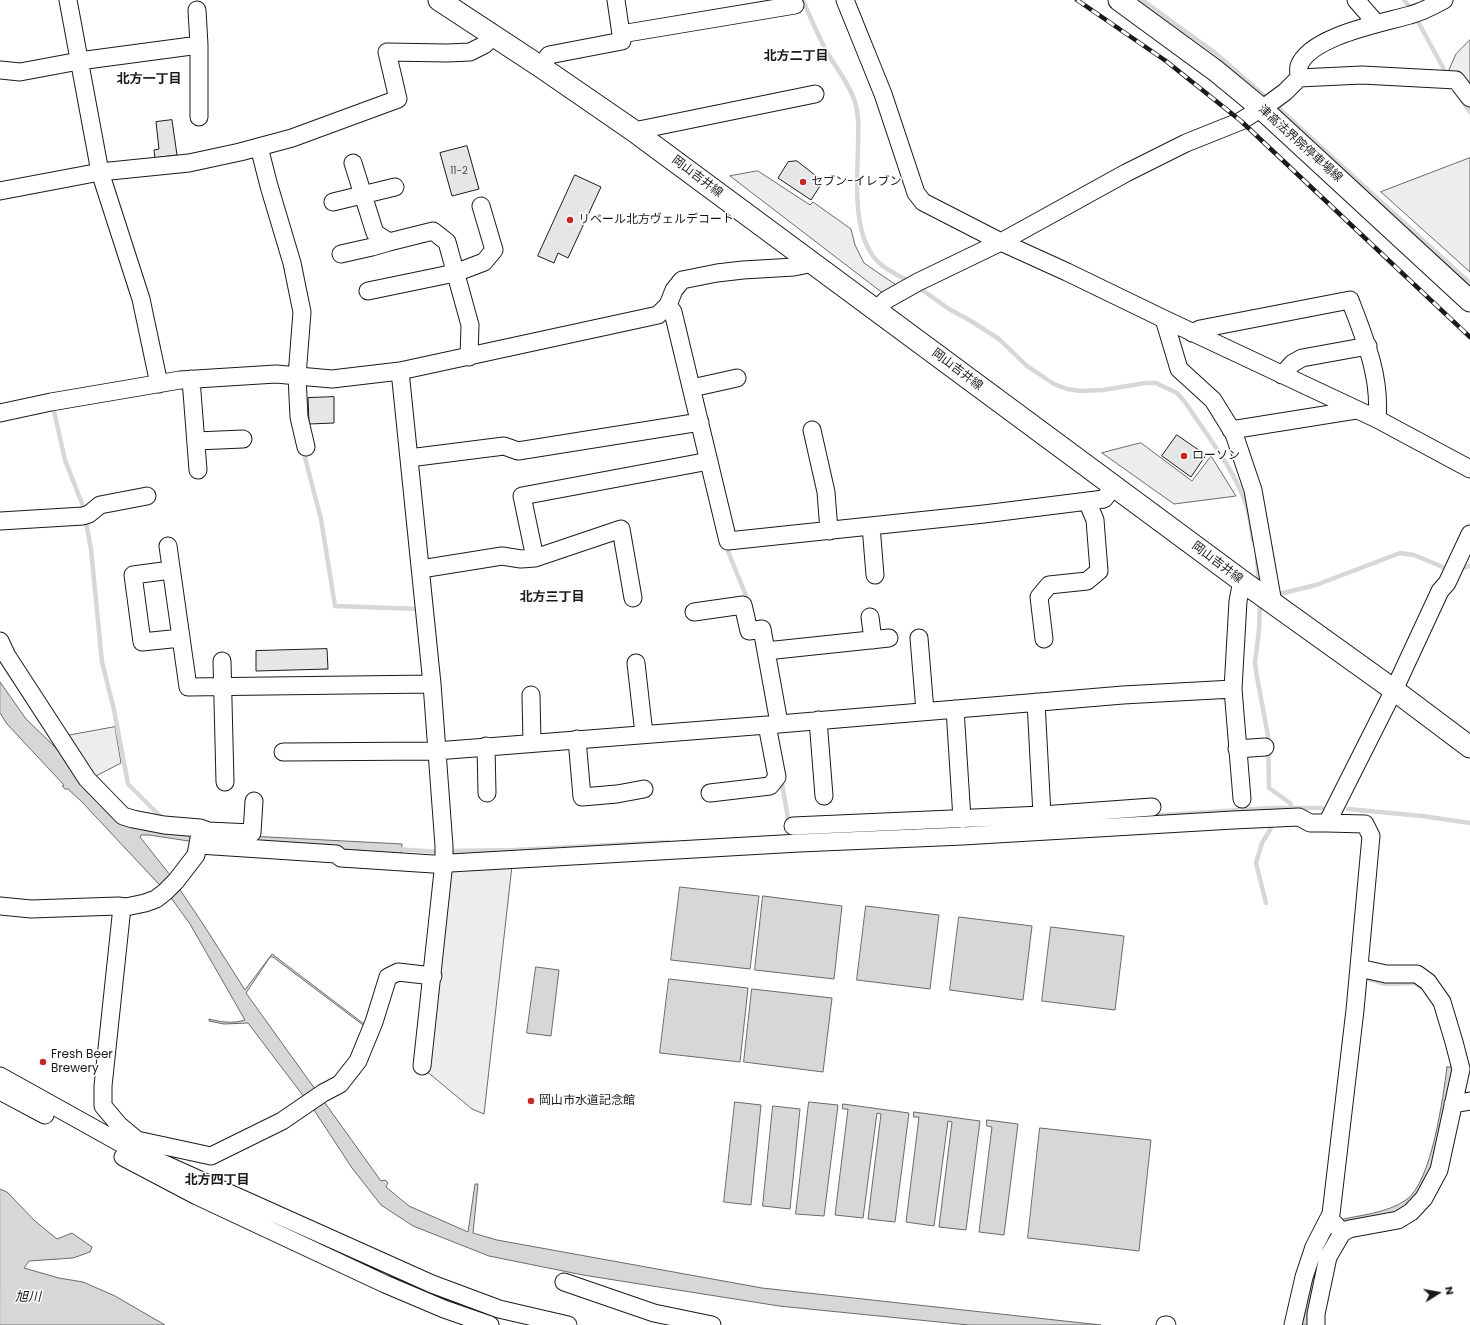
<!DOCTYPE html>
<meta charset="utf-8">
<style>
body{margin:0}
#map{position:relative;width:1470px;height:1325px;overflow:hidden;background:#fff;font-family:Poppins,sans-serif}
canvas{display:block}
.north{position:absolute;left:1418px;top:1273px;width:40px;height:40px;-webkit-text-stroke:3px #fff;paint-order:stroke;rotate:79deg;font-size:11px;font-weight:700;line-height:16px;text-align:center;color:#1a1a1a}
.north::after{content:'';display:block;margin:auto;width:14px;height:18px;background:#1a1a1a;clip-path:polygon(50% 0,100% 100%,50% 72%,0 100%)}
</style>
<div id="map">
<canvas width="1470" height="1325"></canvas>
<div class="north">N</div>
</div>
<script>
const context = document.querySelector('canvas').getContext('2d');
context.lineJoin = 'round';
function paint(path, color) { context.fillStyle = color; context.fill(path, 'evenodd'); }
function stroke(path, color, width, dash) { context.strokeStyle = color; context.lineWidth = width; context.lineCap = dash ? 'butt' : 'round'; context.setLineDash(dash || []); context.stroke(path); }
function label(font, color, halo, rows, align = 'center') {
  context.font = font + ' Poppins,"Noto Sans JP",sans-serif'; context.lineWidth = 3; context.setLineDash([]); context.textBaseline = 'middle'; context.strokeStyle = halo; context.fillStyle = color; for (const [text, x, y, turn = 0] of rows) {
    context.save(); context.translate(x, y); context.rotate((+turn || 0) * Math.PI / 180); context.textAlign = isNaN(turn) ? turn : align; if (halo) context.strokeText(text, 0, 0); context.fillText(text, 0, 0); context.restore();
  }
}
const built = new Path2D(`
 M1470,40V90L1448,72L1456,54Z
 M1470,158V272L1381,192Z
 M758,171L810,205L813,202L851,229L855,245L864,263L899,287L884,294L730,176Z
 M1141,443L1192,481L1211,456L1236,496L1174,504L1102,453Z
 M115,727L121,763L92,778L66,736Z
 M512,866L484,1114L472,1109L425,1070L449,870Z`);
paint(built, '#ededed');
stroke(built, '#6a6a6a', 1);
const water = new Path2D(`
 M0,682L26,719L53,745L87,782L119,815L211,834L402,844L401,855L195,842L149,835H141L140,837L170,875L203,924L245,990L272,954L368,1027L367,1028L273,957H270L246,993L381,1181L385,1180L388,1183L386,1187L409,1206L468,1232L475,1184H478L473,1233L497,1240L762,1288L1101,1325H969L779,1306L583,1275L489,1256L413,1226L381,1205L352,1168L314,1110L248,1023L224,1024L209,1021V1019C221,1022 233,1024 245,1020L190,924L169,895L82,802L68,789H65L62,786L64,785L7,724L0,713Z
 M680,887L759,896L750,969L671,960Z
 M763,896L842,906L834,979L755,970Z
 M866,906L939,915L930,989L857,980Z
 M959,917L1032,926L1023,1000L950,990Z
 M1051,927L1124,936L1115,1010L1042,1001Z
 M536,967L559,970L551,1036L527,1033Z
 M669,979L748,988L740,1062L660,1053Z
 M752,989L832,998L823,1072L744,1062Z
 M1447,1067H1456L1439,1156L1410,1210L1346,1227L1313,1325H1301L1318,1253L1339,1220C1361,1215 1387,1213 1406,1200C1432,1182 1443,1097 1447,1067Z
 M735,1102L761,1105L751,1205L724,1202Z
 M809,1102L838,1105L824,1216L796,1214Z
 M843,1104L909,1113L895,1222L868,1219L881,1114L877,1113L863,1218L835,1215L848,1109H843Z
 M773,1106L800,1109L790,1209L763,1206Z
 M914,1112L980,1121L966,1230L939,1227L952,1122L948,1121L934,1226L906,1222L919,1117H914Z
 M987,1120L1018,1124L1004,1235L979,1232L992,1127L987,1126Z
 M1040,1128L1151,1140L1139,1251L1028,1238Z
 M0,1189L7,1192L35,1221L57,1239L72,1233L92,1247L90,1252L73,1258L29,1261L24,1268L59,1278L83,1282L115,1296L165,1325H0Z`);
paint(water, '#d7d7d7');
stroke(water, '#6a6a6a', 1);
stroke(new Path2D(`
 M803,0C811,19 819,39 830,57C839,72 850,86 855,102C860,117 858,132 858,147C857,182 852,237 879,263C888,271 900,276 910,282
 M1142,0L1214,52L1269,100
 M1404,0L1412,10
 M1415,16L1447,75
 M1455,91L1470,112
 M1275,105L1470,283
 M918,287L949,309L971,321L999,339L1027,366L1054,384L1067,389L1081,391L1103,390L1145,383H1156L1177,393L1185,402C1206,434 1235,470 1247,507C1250,517 1251,529 1253,540
 M54,411L65,460L83,506L91,549L102,662L114,710L128,784L164,820
 M303,450L321,519L335,606L420,609
 M725,544L749,603
 M1257,559L1259,586
 M1458,569L1470,566
 M1275,595L1316,585L1400,553L1414,555L1445,568H1450
 M1260,601L1259,630L1255,663L1257,677L1268,736L1269,788L1290,803L1292,808
 M781,778L789,824
 M1348,809L1422,816L1470,823
 M1134,817L1271,808H1322
 M849,832L977,826
 M395,849L440,852
 M447,851L514,850L668,842
 M1266,903L1256,863L1262,843L1271,828
 M1366,978L1385,984L1414,983L1421,987`), '#d7d7d7', 4.5);
const building = new Path2D(`
 M172,120L177,155L155,158L154,150L159,149L156,122Z
 M467,146L479,189L452,196L440,153Z
 M797,161L820,179V186L811,200L778,178L788,162Z
 M575,175L601,187L568,258L558,253L554,263L538,256Z
 M334,397V423L309,424L308,398Z
 M1177,435L1206,455L1191,477L1162,456Z
 M327,649L328,669L256,671V651Z`);
paint(building, '#e6e6e6');
stroke(building, '#1a1a1a', 1);
const minor = new Path2D(`
 M68,0L100,172L141,299L159,384
 M845,0L883,94L916,193L923,202L1001,242L1067,272L1164,319L1377,419L1470,469
 M1356,0L1376,23
 M197,10L199,45V117
 M621,34L795,5
 M541,67L549,55L622,41L616,0
 M0,70L20,72L79,61L199,45
 M1299,78C1299,74 1298,69 1299,66C1310,36 1383,23 1410,15C1422,12 1433,6 1444,0
 M634,131L815,94
 M259,147L269,186L292,263L302,312L297,376L299,417L306,447
 M353,163L375,233L389,242L433,231L447,242L470,325L469,357
 M0,191L100,172L189,163L240,152L292,138L398,99L387,52L447,53L470,52L484,45L494,36
 M333,202L395,187
 M341,254L372,247L389,242
 M368,291L455,273L484,262L494,250L481,206
 M668,305L673,312L728,541L984,514L1104,499L1114,486
 M876,310L886,300L918,282L1001,242L1126,173L1186,143L1241,121L1252,114L1262,109L1285,92L1299,78L1362,75L1456,80L1470,98
 M1164,319L1179,369L1213,400L1234,434L1253,490L1273,603
 M1192,333L1200,329L1350,300C1365,339 1381,377 1377,419
 M400,371L432,684L444,846V862L422,1066
 M1282,375L1293,363L1302,358L1368,346
 M191,379L198,470
 M692,388L737,378
 M0,413L51,402L180,380L276,374L332,379L400,371L658,315L668,305L674,290L682,280L717,273L743,270L794,267L804,265L810,261
 M812,430L826,492L829,531
 M1231,430L1356,410
 M196,441L243,439
 M409,458L504,446L518,451L700,422
 M0,521L83,516L89,514L100,505L147,496
 M871,526L875,575
 M168,546L188,687L432,684
 M535,558L522,496L709,461
 M421,569L502,556L521,559L535,558L621,529L633,598
 M171,570L133,575L142,642L181,638
 M1242,581L1238,601L1233,689L1242,799
 M694,612L743,605L749,631L762,629L779,723
 M870,617L873,640
 M919,638L925,711
 M1044,639L1039,597L1049,585L1087,581L1099,571L1095,520L1087,501
 M0,641L7,656L87,779L123,816L133,819L164,825L200,828L208,831L252,833L254,801
 M766,651L889,638
 M222,661L225,782
 M636,663L644,734
 M531,695L532,743
 M1036,702L1042,815
 M955,709L962,819
 M818,720L824,796
 M577,739L582,797L617,794L644,789
 M486,746L487,793
 M1237,749L1265,747
 M283,752L436,751L767,725L1123,695L1233,689
 M710,793L770,786L777,777L767,725
 M793,826L1042,815L1152,807
 M199,845L336,854L341,858L433,864L799,843L963,836L1233,820L1299,817L1310,823H1327
 M0,906L31,909L118,906L126,907L145,903L156,899L165,892L176,881L196,855L200,833
 M122,907L103,1086V1106L119,1125L137,1140L211,1156L282,1121L323,1093L340,1084L358,1061L374,1022L388,977L398,972L433,976
 M0,1076L133,1150L432,1284L499,1309L568,1325
 M0,1091L45,1115
 M1453,1104L1470,1101
 M123,1157L197,1196L385,1284L444,1309L490,1325
 M1342,1233L1349,1229L1398,1220L1411,1212L1424,1198L1439,1170L1461,1069L1454,1042L1442,1002L1428,982L1417,974H1386L1359,968
 M564,1282L654,1313L712,1325
 M1165,1325H1167
 M1293,1325L1304,1277L1314,1247L1331,1214L1355,1010L1371,836L1365,824L1327,823L1394,690L1440,591L1447,583L1470,534
 M1316,1325V1314L1328,1257L1342,1233L1335,1224`);
const major = new Path2D(`
 M439,0L541,67L634,131L1242,581L1394,690L1470,747
 M1119,0L1216,71L1262,109L1470,301`);
stroke(minor, '#1a1a1a', 19);
stroke(major, '#1a1a1a', 23);
stroke(minor, '#fff', 17);
stroke(major, '#fff', 21);
const rail = new Path2D(`
 M1077,0L1166,61L1241,121L1470,337`);
stroke(rail, '#1a1a1a', 4.5);
stroke(rail, '#fff', 3, [9]);
for (const [x, y, r, color] of [
 [803,182,4,"#c62828"],
 [570,220,4,"#c62828"],
 [1184,456,4,"#c62828"],
 [43,1062,4,"#c62828"],
 [531,1101,4,"#c62828"]
]) { const dot = new Path2D(); dot.arc(x, y, r, 0, 2 * Math.PI); context.fillStyle = color; context.fill(dot); stroke(dot, '#fff', 1.5); }
label('10px', '#4d4d4d', null, [
 ["11-2",459,171]
]);
label('12px', '#1a1a1a', '#fff', [
 ["津高法界院停車場線",1300,144,42],
 ["岡山吉井線",697,177,37],
 ["岡山吉井線",957,370,37],
 ["岡山吉井線",1217,563,37]
]);
label('12px', '#1a1a1a', '#fff', [
 ["セブン-イレブン",811,182],
 ["リベール北方ヴェルデコート",578,220],
 ["ローソン",1192,456],
 ["Fresh Beer",51,1055],
 ["Brewery",51,1069],
 ["岡山市水道記念館",539,1101]
], 'left');
label('bold 13px', '#1a1a1a', '#fff', [
 ["北方二丁目",796,57],
 ["北方一丁目",149,80],
 ["北方三丁目",552,598],
 ["北方四丁目",217,1181]
]);
label('italic 13px', '#1a1a1a', '#fff', [
 ["旭川",28,1298]
]);
</script>
